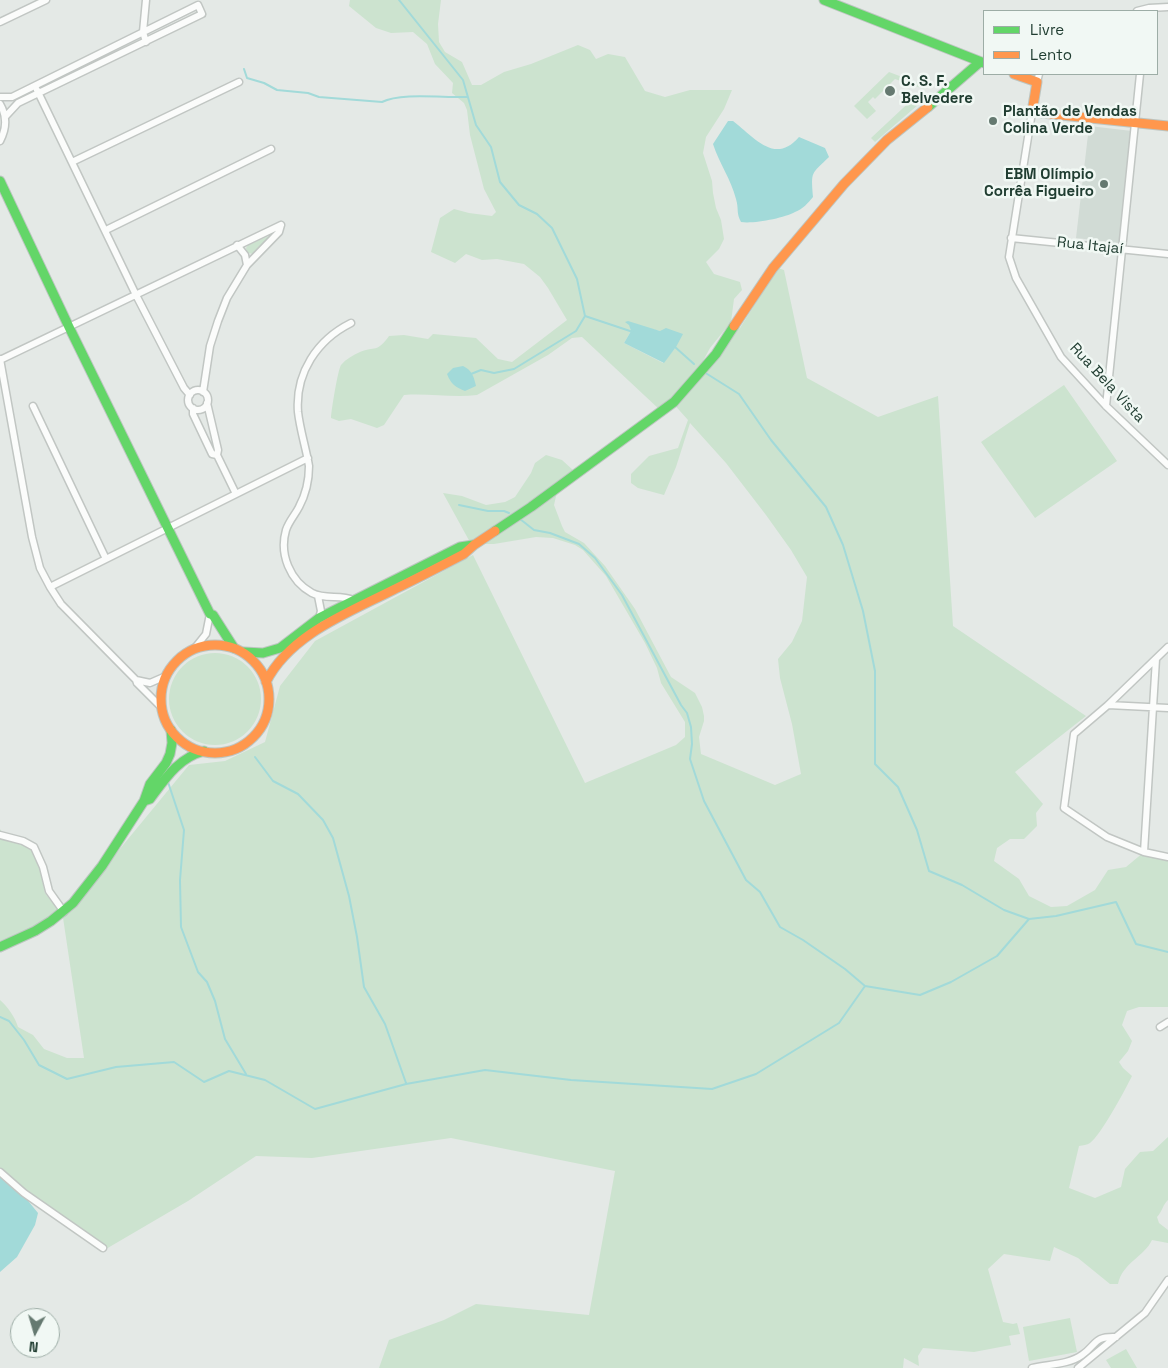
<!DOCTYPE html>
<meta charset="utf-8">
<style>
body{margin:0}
#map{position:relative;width:1168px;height:1368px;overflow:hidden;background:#e4e9e6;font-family:"Space Grotesk",sans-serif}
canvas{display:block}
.legend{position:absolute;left:983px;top:10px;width:175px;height:65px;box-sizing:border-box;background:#f1f8f4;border:1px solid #9dada6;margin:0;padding:6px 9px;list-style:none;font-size:15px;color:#203d31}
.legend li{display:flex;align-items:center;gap:10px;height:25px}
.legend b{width:25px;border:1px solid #9dada6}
.north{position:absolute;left:10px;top:1308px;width:50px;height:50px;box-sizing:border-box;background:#f1f8f4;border:1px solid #9dada6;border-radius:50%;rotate:186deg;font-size:14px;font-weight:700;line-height:20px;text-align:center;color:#203d31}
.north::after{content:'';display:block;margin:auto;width:18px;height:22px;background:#657970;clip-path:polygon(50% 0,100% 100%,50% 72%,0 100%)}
</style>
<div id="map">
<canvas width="1168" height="1368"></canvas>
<ul class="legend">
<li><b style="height:6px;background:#63d668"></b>Livre</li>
<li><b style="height:6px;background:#ff974d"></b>Lento</li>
</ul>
<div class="north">N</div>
</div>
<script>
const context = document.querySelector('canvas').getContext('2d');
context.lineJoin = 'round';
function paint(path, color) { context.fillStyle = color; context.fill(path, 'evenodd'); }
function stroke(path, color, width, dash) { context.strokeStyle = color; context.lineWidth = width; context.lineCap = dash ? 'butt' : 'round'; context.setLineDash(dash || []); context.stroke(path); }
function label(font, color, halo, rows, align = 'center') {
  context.font = font + ' "Space Grotesk",sans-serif'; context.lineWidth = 5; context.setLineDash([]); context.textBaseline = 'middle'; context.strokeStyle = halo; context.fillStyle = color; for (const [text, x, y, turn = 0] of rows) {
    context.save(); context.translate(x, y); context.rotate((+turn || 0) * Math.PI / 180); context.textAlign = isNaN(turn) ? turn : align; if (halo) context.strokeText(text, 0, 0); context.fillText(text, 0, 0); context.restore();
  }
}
paint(new Path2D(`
 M1089,126L1132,131L1119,243L1076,238Z`), '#d1dbd5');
paint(new Path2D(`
 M350,0H441L438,24L439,42L445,52L462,62L472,85H481L504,72L531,64L578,45L590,50L596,59L608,54L625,57L645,91L665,97L690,90H732L724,109L706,137L703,153L712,181L713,193L716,208L721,220L724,239L719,249L706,262L714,274L740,282L742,290L734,299L731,322L710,348L703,361L713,350L740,328L778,268L784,270L807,378L878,417L938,396L953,626L1086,716L1015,772L1043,804L1036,813L1037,826L1024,839H1010L997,848L994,861L1019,879L1029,896L1051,907L1067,906L1095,890L1108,870L1126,867L1144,852L1168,857V1007H1139L1127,1011L1122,1025L1132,1041L1128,1051L1119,1062L1123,1068L1132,1076C1125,1090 1101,1135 1090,1143C1087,1145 1083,1145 1079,1146L1069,1188L1095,1198L1121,1187L1125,1169L1140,1152L1153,1151L1168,1137V1200C1163,1204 1162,1212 1157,1217L1159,1223L1168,1230V1243L1152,1240C1144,1257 1122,1263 1118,1284H1110L1078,1258L1054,1247L1050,1261L1004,1254L988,1269L1003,1322L1013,1324L1017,1323L1020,1334L1009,1336L1011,1345L974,1352L923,1348L918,1356L919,1366L904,1358L903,1368H379L389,1340L444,1320L476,1304L589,1315L615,1171L451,1138L312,1158L256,1156L188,1201L106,1249L50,1211L0,1171V1000C8,1007 15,1017 18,1027L33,1035L44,1049L67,1058H84L62,911L34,928L0,944V829L3,834L32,846L37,856L45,893L52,902L67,913L189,765L225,761L265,742L280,686L315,641L473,555L585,783L676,745L685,737V722L661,683L657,668L645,643L606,576L583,550L575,545L553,538L536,537L494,544H471L443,493L462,496L486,505L505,502L515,497L531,473L535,463L546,455L562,460L574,471L557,492L554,505L562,526L565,532L584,543L605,566L635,609L671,677L695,693L702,707L704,716V721L699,737L701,754L775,785L801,774L792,724L780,678L778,659L792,642L802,621L807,577L791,550L766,515L726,463L690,423L676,467L664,495L638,488L631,483V474L649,456L678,448L688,420L671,401L660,410L582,337L572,338L548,355L477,395C453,398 428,393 404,395L384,425L377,428L351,419L339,421L331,418C331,412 338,369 341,365C346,359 353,355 360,352C375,346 377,353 389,336L404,335L428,339L433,334L476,338L498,359L512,362L567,320L548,288L540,277L524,264L497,259L482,260L466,254L455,263L431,252L440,218L454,209L469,213L492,216L496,212L484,189L470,135L467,110L464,103L452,93L453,83L435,64L427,44L413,32L391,33L376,28L349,6ZM630,325L660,331L676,347L663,363L624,343L631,331Z
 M889,72L926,86L924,89L895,79L875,99L873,97L868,102L876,111L867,119L854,106Z
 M918,94L926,98L875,142L871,138Z
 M271,235L254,254L247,253L246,248L248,245Z
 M1064,385L1117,461L1035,518L981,442Z
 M169 699a46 46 0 1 1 92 0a46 46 0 1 1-92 0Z
 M1070,1318L1077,1352L1029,1361L1023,1327Z
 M1126,1349L1137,1368H1111L1106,1360Z`), '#cce3cf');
paint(new Path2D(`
 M728,121H733C755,138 775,165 799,137L825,148L829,157C811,175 811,170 813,197C808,203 803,209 795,212C784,218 754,224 741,222C736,213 739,209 736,199C731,179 719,163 713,144Z
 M628,321L660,331L666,328L683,334L676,347L664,363L624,343L631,331L629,325L625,322Z
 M463,366C472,370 474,377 476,386L465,391C455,387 451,384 447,374L453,368Z
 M0,1173L20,1191L38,1213L35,1225L17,1257L0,1272Z`), '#a2dad9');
stroke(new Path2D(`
 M399,0L463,80L476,125L491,147L500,182L519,205L537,214L552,228L577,279L585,316L633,332
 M244,69L247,78L264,83L277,90L308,93L319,97L382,102C401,92 444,98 468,97
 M675,347L694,364
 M704,372L739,394L771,440L826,507L843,545L863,611L875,671V764L898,787L917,830L929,871L962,885L1004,910L1029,919
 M471,374L481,370L494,373L514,369L576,331L585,316
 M459,505L488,511H504L509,513
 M520,519L534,530L550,533L579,544L595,558L622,595L681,705L687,713L691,727L692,744L690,759L704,801L746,880L760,892L780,927L803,940L845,969L865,986
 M255,757L273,781L298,794L323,820L333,838L349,896L357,937L364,987L385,1024L406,1083
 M168,782L184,830L180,880L181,927L198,972L207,982L215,1001L225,1039L246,1074
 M0,1017L9,1021L24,1040L39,1065L67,1079L116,1067L174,1062L204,1082L229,1071L265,1080L315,1109L406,1084L485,1070L571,1080L712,1089L756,1074L839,1023L865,986L920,995L951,982L997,956L1029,919L1056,916L1116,902L1136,944L1168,952`), '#a2dad9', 2);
const street = new Path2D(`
 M1137,11L1149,8L1168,7
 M0,22L46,0
 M146,42L143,32L146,0
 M1037,82L1039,74
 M37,90L136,295L184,388L190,395
 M0,97H12L198,5L202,14L18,103L5,117
 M0,104C7,116 7,128 0,141
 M1032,112L1009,257L1016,278L1061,357L1106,406L1168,465
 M72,162L239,82
 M106,230L271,149
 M1011,238L1168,254
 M237,245L245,255L247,265
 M351,323C317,340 295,373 298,412C300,430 306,448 309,466C309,480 306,494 299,507C295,515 289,521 286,530C279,554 290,581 312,593C325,600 341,594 353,600
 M0,359L32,537L40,568L50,587L61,604L136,680L137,683L162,708
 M0,360L281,225
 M188 400a10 10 0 1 1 20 0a10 10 0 1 1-20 0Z
 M203,392L210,346L218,321L227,298L247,265L279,232L281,225
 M207,403L218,450L217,455
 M33,406L106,559
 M1106,406L1140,74
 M193,408V414L212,454L217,455L236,494
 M50,587L308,458
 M318,596L321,611L319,618
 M1168,647L1108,705L1074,734L1064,808L1107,837L1144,852L1168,857
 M194,649L206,634L210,614
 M136,680L150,683L166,676
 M1108,705L1168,708
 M0,835L23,841L34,847L43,867L49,891L64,912
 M1144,852L1156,659
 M1160,1027L1168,1022
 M0,1172L24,1193L103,1248
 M1032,1368C1048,1364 1068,1365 1082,1355C1097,1345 1093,1336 1116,1337
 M1078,1368L1145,1313L1168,1280`);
const fast = new Path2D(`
 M824,0L984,63
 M928,107L980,62
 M0,181L69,327L210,614L213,615L234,648
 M495,531L531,507L674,402L716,354L734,326
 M244,652L263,653L280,648L319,618L460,547L473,545
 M144,801L150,799C165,779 178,758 204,751
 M0,947L35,931L51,921L73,903L102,866L144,801L150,784L166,763L170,754L172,743L171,730`);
const slow = new Path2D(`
 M1014,74L1037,82L1032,112L1168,126
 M734,326L773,268L844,184L887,140L928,107
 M161 699a54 54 0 1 1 108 0a54 54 0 1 1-108 0Z
 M266,682C290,634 350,612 395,589C418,578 441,566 464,554L474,545L495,531`);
stroke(street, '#c1c6c3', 9);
stroke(fast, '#bdc5c1', 11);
stroke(slow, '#bdc5c1', 11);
stroke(street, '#fbfcfb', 6);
stroke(fast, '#63d668', 9);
stroke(slow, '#ff974d', 9);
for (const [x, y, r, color] of [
 [890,91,6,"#657970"],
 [993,121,5,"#657970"],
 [1104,184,5,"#657970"]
]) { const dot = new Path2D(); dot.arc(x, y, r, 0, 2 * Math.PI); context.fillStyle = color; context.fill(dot); stroke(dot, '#f1f8f4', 2); }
label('bold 15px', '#203d31', '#f1f8f4', [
 ["C. S. F.",901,82],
 ["Belvedere",901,99],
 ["Plantão de Vendas",1003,112],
 ["Colina Verde",1003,129],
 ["EBM Olímpio",1094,175,"right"],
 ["Corrêa Figueiro",1094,192,"right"]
], 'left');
label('15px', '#203d31', '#f1f8f4', [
 ["Rua Itajaí",1090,246,6],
 ["Rua Bela Vista",1107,383,47]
]);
</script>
